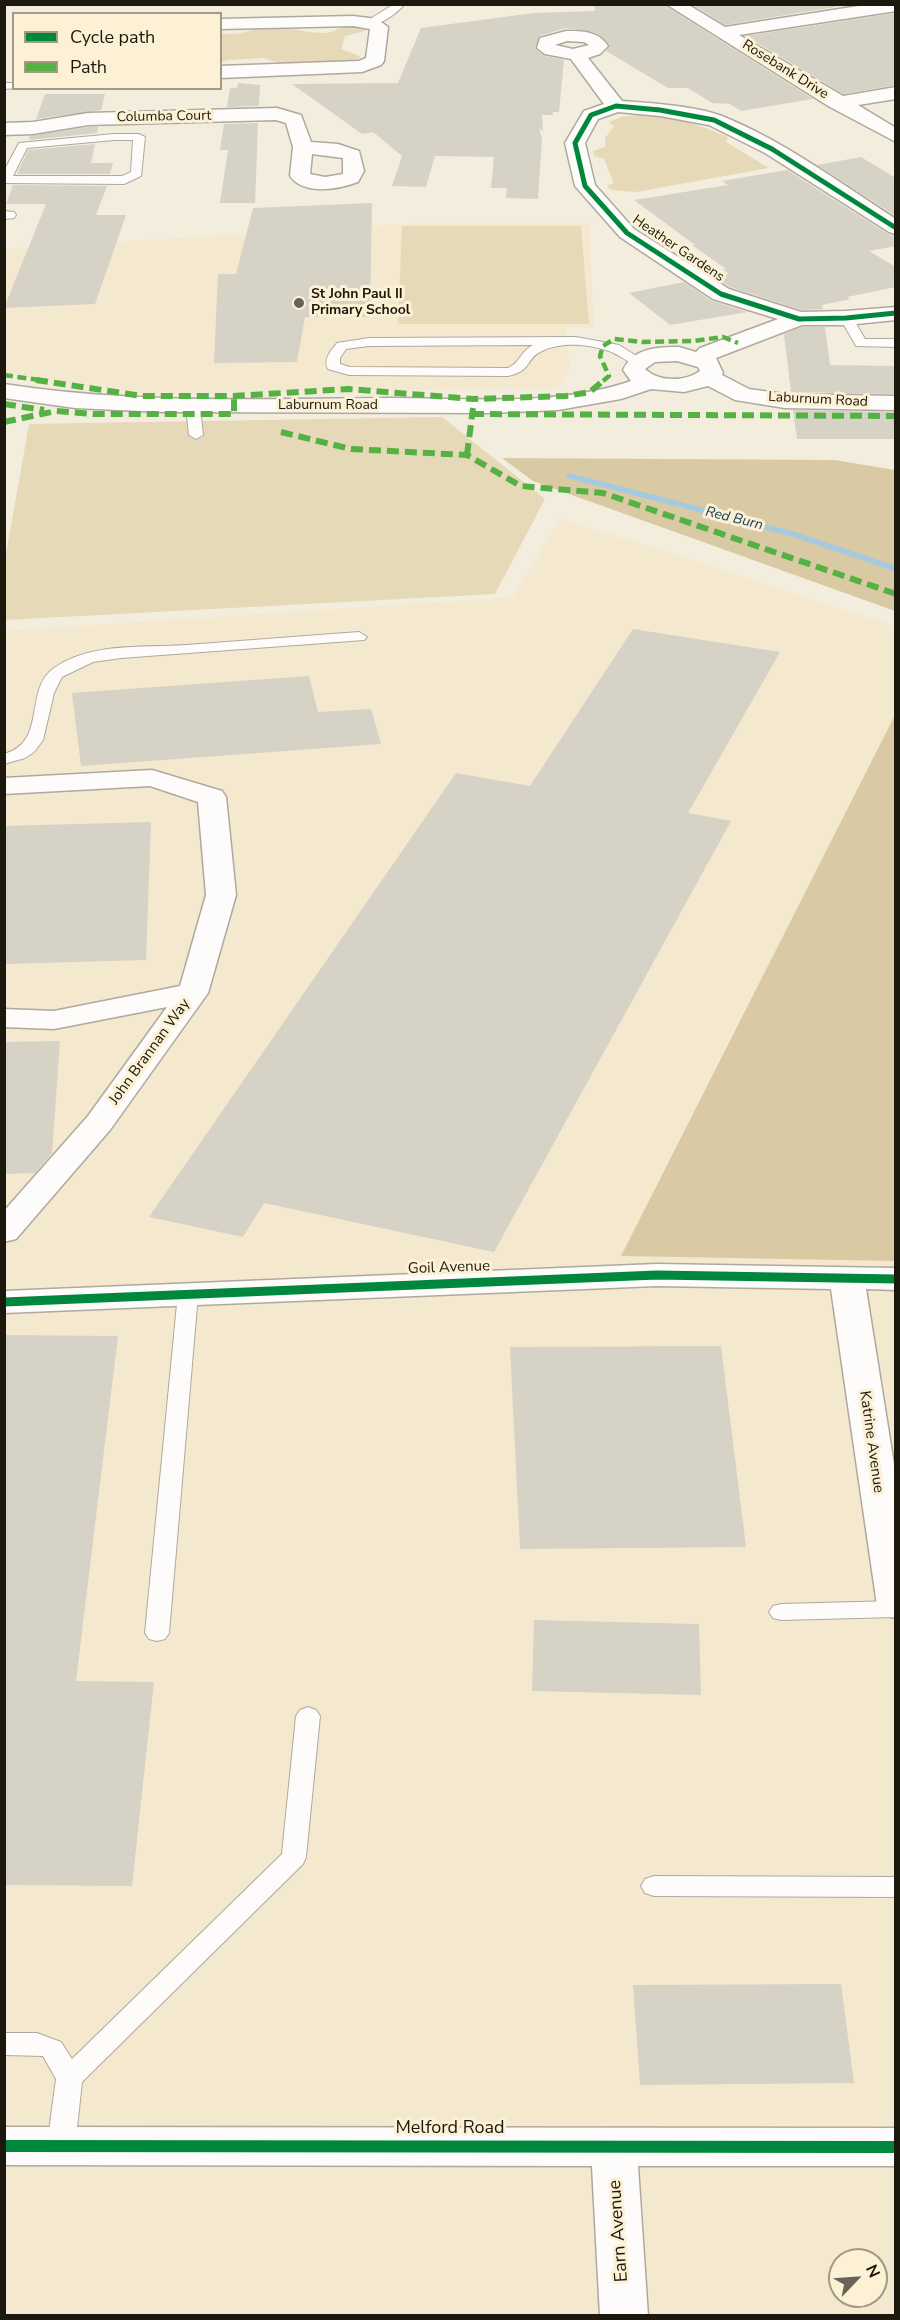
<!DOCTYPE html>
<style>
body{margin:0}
#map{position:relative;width:900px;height:2320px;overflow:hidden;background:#f3edde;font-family:"Nunito Sans",sans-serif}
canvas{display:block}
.frame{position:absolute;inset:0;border:6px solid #1c180e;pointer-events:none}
.legend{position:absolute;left:12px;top:12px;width:210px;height:78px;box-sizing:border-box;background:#fcf1d5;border:2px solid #a29a85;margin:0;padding:8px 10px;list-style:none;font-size:18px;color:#1c180e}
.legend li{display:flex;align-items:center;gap:12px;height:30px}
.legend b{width:30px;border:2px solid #a29a85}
.north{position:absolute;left:828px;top:2248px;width:60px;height:60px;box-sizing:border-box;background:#fcf1d5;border:2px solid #a29a85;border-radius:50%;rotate:65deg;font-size:16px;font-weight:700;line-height:24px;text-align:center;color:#1c180e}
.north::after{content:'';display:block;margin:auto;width:21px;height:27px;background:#676357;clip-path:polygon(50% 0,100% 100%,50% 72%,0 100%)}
</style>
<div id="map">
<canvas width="900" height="2320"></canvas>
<div class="frame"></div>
<ul class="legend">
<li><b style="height:8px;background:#00873e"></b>Cycle path</li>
<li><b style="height:8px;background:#55b144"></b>Path</li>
</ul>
<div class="north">N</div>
</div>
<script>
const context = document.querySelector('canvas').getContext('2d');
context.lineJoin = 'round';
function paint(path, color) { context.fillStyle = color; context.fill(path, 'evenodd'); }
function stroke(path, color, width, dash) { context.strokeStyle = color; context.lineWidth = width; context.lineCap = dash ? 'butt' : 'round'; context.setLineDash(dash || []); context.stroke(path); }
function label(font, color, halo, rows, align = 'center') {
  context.font = font + ' "Nunito Sans",sans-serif'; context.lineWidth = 6; context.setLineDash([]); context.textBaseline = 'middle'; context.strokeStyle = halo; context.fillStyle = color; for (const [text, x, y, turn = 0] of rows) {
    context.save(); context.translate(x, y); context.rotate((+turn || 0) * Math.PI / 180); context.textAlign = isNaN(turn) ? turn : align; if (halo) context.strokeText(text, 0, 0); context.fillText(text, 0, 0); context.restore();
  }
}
paint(new Path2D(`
 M589,223L594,328H565L570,367L559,388L144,394L35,379L5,372V249L404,224Z
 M560,518L895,626V2315L5,2316V631L513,597ZM840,2260H876V2296H840Z`), '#f4e9cf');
paint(new Path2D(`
 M348,25L365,29V31L345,36L341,49L360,56L357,61L286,65L263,58L227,60L221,62V33C238,37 250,29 266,27C289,25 310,36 331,32C337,30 343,27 348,25Z
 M642,114C674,116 700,125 728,137L726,142L769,168L636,192L611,190L607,186L614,183L604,159L594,156L593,151L605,147V138L614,126L609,122L621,117Z
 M402,226H581L589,324H398Z
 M442,417L545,499L495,594L5,620V560L29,424Z`), '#e6d9b8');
paint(new Path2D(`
 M502,458L835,460L895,470V611L533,481Z
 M895,715V1261L621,1256Z`), '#d9caa4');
paint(new Path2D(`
 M570,473L796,532L896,566V572L790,536L567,478L566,476Z`), '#a5c9df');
paint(new Path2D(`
 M703,4H853L725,25L693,5Z
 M594,5H664L813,99L741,111L730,104L712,103L688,88H668L606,51L610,45L596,33L566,28L539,36L536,50L545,56L564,60L559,112H553V115H542L543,131L539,128L542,139L538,199L506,198L507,188H491L494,157L435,156L426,187L392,186L402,156L373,132L362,134L292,84L398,83L421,28L534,13L595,11Z
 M896,13V85L843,94L746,36Z
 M238,83L260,85L259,106L227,107L230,88H237Z
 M45,94H105L101,110L36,119Z
 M258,123L255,203H220L228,150H220L224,124Z
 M88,127H98L97,133L29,140L30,136Z
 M95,144L91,163H113L110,174H17L28,150Z
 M861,157L896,178V216L817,165Z
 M787,170L888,234L896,236V246L869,251L896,267V287L847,297L851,299L822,305L823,309L801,310L730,287L713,276L729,274L723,270L726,269L692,245H695L634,200L728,185L722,181Z
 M13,185L107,186L96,215H126L95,304L4,308L46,204H6Z
 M372,203L370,317H305L297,362L214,363L218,274H236L253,208Z
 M684,282L712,301L747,312L670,325L629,293Z
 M802,327H825L830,365L896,366V394L791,392L784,334Z
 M793,410L896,412V439H797Z
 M633,629L780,652L688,813L731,821L494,1252L264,1203L243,1237L149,1217L456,773L530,786Z
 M309,676L318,712L371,709L381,744L81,766L72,693Z
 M151,822L146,960L4,964V826Z
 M60,1041L52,1153L35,1173L4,1174V1042Z
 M4,1335L118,1336L76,1681L154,1682L132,1886L4,1885Z
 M721,1346L746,1547L520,1549L510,1347Z
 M534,1620L699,1624L701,1695L532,1691Z
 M841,1984L854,2083L640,2085L633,1985Z`), '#d7d2c6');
const service = new Path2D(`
 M394,4H405C396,14 380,26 367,25V21Z
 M4,83H14V88H17L4,89Z
 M114,134H139L145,137L141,176L124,184L4,183V171L19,143ZM114,140H133L131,172L122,176H13L27,148Z
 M4,211L14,212L16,215L14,218L4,219Z
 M846,314L851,315L865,339H896V347L856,346L840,318Z
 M576,337L619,345L646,362L639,366C628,363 620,355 609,351C588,344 560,341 540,352C525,360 532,371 508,376L349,375L328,369C323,359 331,351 337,343L369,338ZM533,345C520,352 520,363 508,368L350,367L340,364V358L346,349L369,346Z
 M193,403L200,407L203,435L196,439L189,435L186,407Z
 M359,632L367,637L364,640L121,658L93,662L62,677L54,693L43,740L34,752L25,758L4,764V754C48,742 23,690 54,668C91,642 144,648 187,645C244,641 301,636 359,632Z
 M188,1288L195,1289L198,1294L169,1633L165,1639L157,1641L149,1639L145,1633L178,1294L181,1289Z
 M896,1601V1617L781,1620L773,1618L769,1612L773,1606L781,1604Z
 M308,1707L316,1710L320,1716L306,1857L303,1864L82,2082L75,2146L71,2154L61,2157L51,2154L47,2146L56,2079L43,2056L4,2055V2033H37L61,2042L72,2059L282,1854L296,1716L300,1710Z
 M654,1876L896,1877V1897L654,1896L645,1893L641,1886L645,1879Z`);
const minor = new Path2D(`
 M666,4H687L725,27L871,4H896V11L739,35L843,96L896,87V99L858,105L896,128V142L830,107Z
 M353,16L377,19L388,27L384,61L381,65L362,72L220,78V66L359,61L366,58L370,29L353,26L220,29V19Z
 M566,31C583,31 598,31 608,46L600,54L588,58L622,101C651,103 695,106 722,116C784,141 840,183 896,219V234L889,232L765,153L709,125L660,116L618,112L598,119L585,143L595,185L634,229L729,289L801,312L846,311L896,307V320L846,325H802L716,358C708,364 702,366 692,364L689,359L700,348L778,319L713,299L620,237L575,186L565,143L584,111L604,104L571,59L545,54L537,48L540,38ZM567,41L584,42L589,45L573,49L555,45Z
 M277,108L301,115L311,142L338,144L359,151L364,171L358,182C339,189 304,196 290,176L293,147L286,123L276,120L88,125L33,134L4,135V123L33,122L88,113ZM312,154L343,158V174L325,177L310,174Z
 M152,770L222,791L226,797L236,895L208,993L110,1130L16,1239L4,1242V1211L88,1116L167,1007L54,1029L4,1027V1009L54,1011L180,986L206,895L198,802L150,786L4,794V778Z
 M657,1264L896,1268V1290L866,1289L896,1477V1618L882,1615L877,1605L831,1289L657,1286L4,1313V1291Z
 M4,2127L896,2128V2166H638L648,2316H600L592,2166L4,2165Z`);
const tertiary = new Path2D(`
 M679,347L716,358L723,373L722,375L749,389L785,394L896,396V410L785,408L735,400L708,386L684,392L651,389L621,399L558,410L491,413L162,412L75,408L4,398V384C133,404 262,399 391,398C471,398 555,407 631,381L623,370C633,348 657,347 679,347ZM677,361L698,367L700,371C685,382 659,382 645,369L655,362Z`);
stroke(service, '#aea99e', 2);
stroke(minor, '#aea99e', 3);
stroke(tertiary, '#aea99e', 3);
paint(service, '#fdfcfa');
paint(minor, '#fdfcfa');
paint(tertiary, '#fdfcfa');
stroke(new Path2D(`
 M4,375L46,381
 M603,381L609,376L600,356L603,346L614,339L642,342L693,341L723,337L738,343`), '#55b144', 4.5, [9, 4.5]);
stroke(new Path2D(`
 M36,380L142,396H234L348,389L473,399L566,396L590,392L604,380
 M4,404L44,410
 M472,414L896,416
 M4,422L56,411L94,414H234V396
 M281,432L351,449L467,455L521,486L603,493L896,594
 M467,455L473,408`), '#55b144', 6, [12, 6]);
stroke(new Path2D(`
 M896,228L772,149L714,120L660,110L616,106L591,115L575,143L585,186L627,233L721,294L799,319L846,318L896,313`), '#00873e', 5);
stroke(new Path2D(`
 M4,1302L657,1275L896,1279`), '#00873e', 9);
stroke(new Path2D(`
 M4,2146L896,2147`), '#00873e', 12);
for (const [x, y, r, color] of [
 [299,303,6,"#676357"]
]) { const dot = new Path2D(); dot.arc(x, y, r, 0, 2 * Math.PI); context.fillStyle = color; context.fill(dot); stroke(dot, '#fcf1d5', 2); }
label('14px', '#1c180e', '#fcf1d5', [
 ["Rosebank Drive",785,70,32],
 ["Columba Court",164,117,-1],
 ["Heather Gardens",678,249,34],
 ["Laburnum Road",818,400,3],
 ["Laburnum Road",328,406]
]);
label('bold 14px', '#1c180e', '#fcf1d5', [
 ["St John Paul II",311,295],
 ["Primary School",311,311]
], 'left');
label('italic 14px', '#14405a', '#fcf1d5', [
 ["Red Burn",734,519,14]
]);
label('15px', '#1c180e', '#fcf1d5', [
 ["John Brannan Way",150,1052,-54],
 ["Goil Avenue",449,1268,-2],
 ["Katrine Avenue",871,1442,82]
]);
label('18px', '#1c180e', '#fcf1d5', [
 ["Melford Road",450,2129],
 ["Earn Avenue",619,2231,-94]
]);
</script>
